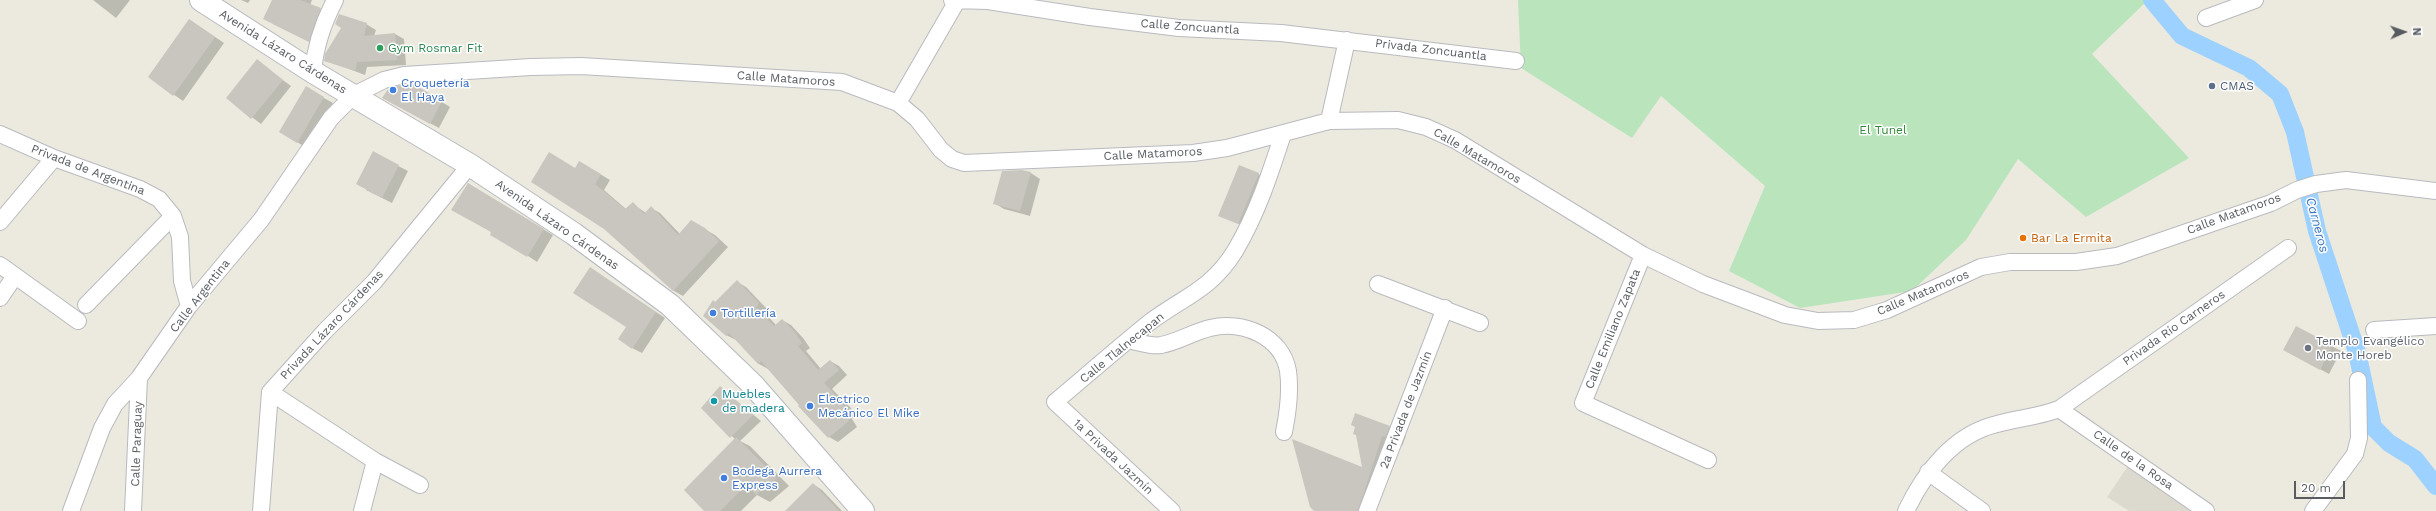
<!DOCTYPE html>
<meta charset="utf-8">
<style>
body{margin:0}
#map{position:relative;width:2436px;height:511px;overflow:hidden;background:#eceadf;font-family:"Work Sans",sans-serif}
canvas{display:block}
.north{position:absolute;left:2384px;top:12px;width:40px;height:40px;-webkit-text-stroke:3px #fff;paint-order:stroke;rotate:88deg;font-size:11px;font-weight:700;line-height:16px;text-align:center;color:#585c61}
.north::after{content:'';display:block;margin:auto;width:14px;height:18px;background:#585c61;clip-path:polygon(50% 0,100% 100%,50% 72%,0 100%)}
.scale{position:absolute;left:2294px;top:481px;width:51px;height:18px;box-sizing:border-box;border:2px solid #585c61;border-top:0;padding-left:5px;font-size:12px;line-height:14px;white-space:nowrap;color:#585c61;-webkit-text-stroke:3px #fff;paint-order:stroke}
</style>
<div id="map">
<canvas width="2436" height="511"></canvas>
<div class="north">N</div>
<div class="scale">20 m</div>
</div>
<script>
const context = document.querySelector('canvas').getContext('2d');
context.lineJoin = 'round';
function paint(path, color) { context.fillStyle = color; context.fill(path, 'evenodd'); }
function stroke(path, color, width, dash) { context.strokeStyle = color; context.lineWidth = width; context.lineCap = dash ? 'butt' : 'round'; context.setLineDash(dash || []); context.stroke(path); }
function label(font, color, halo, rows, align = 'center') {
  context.font = font + ' "Work Sans",sans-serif'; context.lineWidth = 3; context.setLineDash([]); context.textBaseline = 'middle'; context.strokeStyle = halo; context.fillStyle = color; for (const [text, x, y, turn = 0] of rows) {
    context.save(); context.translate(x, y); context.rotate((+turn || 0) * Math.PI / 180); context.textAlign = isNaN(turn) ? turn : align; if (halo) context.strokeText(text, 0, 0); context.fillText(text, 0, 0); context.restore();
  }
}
paint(new Path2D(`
 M2128,466L2192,511H2129L2107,497Z`), '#dcd9ce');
paint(new Path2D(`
 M1518,0H2148L2092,54L2189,158L2086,217L2018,159L1966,240L1912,291L1800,308L1729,271L1765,186L1661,96L1632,138L1521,68Z`), '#bae5bc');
paint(new Path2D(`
 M93,0H130L116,18Z
 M241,0H250L248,3Z
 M273,0H312L310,5L330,15L318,46L273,24Z
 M190,20L224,43L183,101L149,77Z
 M366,24L376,30L374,36L395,34L404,39L406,65L367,67L365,75L325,60Z
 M257,61L291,86L261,124L227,98Z
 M306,88L333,103L307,148L280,132Z
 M423,90L450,107L439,128L392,103Z
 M373,153L408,171L392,203L366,190Z
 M580,162L610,180L604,190L626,209L633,204L646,213L651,208L660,213L680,234L692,222L715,235L728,247L683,296L674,291L604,228L576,169Z
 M1031,173L1040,179L1030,216L1004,209L994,203Z
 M1258,174L1268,179L1248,228L1219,215Z
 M477,190L553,235L537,262L493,232Z
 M599,274L665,318L642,353L632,348L628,326Z
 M737,282L746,287L767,309L765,313L776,325L782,320L791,325L803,338L810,348L806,351L821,369L830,361L839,366L847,375L832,389L851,408L854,417L852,419L857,427L838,442L829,437L768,369L759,364L736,340L726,335L716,303Z
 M2296,327L2341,351L2329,374L2294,355Z
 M721,388L761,421L740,441L750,446L789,486L770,502L757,495L741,511H706L736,440L702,408Z
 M1389,427L1406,436L1402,446L1399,445L1376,511H1316L1363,468L1357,436Z
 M813,484L822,490L842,511H790Z`), '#0003');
stroke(new Path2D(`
 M2152,0L2182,36L2249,68L2280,94L2295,132L2317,231L2357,352L2373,427L2389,443L2415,459L2436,486`), '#9dd1ff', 18);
paint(new Path2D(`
 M272,0H300L321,8L309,42L263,19Z
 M339,14L367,23L364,36L395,33L397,60L357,62L355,71L324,61L325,54L341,28L335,24Z
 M189,19L215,37L173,96L148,77Z
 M257,59L283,80L251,119L226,98Z
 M405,84H414L442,101L430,124L382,98L388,89Z
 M306,86L324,97L297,143L279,132Z
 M373,151L399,165L382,198L356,184Z
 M549,152L575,168L579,161L601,174L595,184L625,209L633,202L644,214L651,206L678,235L691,220L705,228L719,241L673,291L604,229L531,182Z
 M1239,165L1259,173L1238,224L1218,216Z
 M1022,170L1031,172L1020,211L993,204L1002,171Z
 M468,183L544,229L527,257L490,235L491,232L451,210Z
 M590,267L656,312L632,349L618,339L626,327L573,293Z
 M737,280L759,303L756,308L774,326L782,319L794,331L802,343L798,346L818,370L830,360L839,370L824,383L842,402L846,411L843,413L849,421L828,438L798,406L799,405L761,361L758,364L729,333L726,336L703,316L713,300L715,302Z
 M2296,326L2332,345L2320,370L2283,350Z
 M720,386L753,415L730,438L701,408Z
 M1355,413L1390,426L1385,437L1382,436L1358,511H1314L1310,507L1292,439L1362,467L1356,435L1353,434L1355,427L1351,425Z
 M736,437L777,478L756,495L747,484L720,511H704L684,490Z
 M813,483L839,511H785Z`), '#c9c6bf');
const street = new Path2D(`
 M952,0L988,1L1090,17L1179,28L1281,33L1516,61
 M2206,18L2255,0
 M313,72C315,48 324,21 335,0
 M898,103L957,1
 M1329,121L1347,40
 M0,134L54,158L140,189L159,199L173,216L180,237L182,281L189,306
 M0,222L54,158
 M1643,255L1583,403L1708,460
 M0,265L78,321
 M1378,284L1480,323
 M0,298L15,276
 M86,305L173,216
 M2374,330L2436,326
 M1128,340C1138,342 1152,347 1161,345C1178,342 1193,332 1210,328C1242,320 1282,336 1288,371C1291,392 1288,412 1284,432
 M270,392L375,461L420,485
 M2059,409L2206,511
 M1928,472L1982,511
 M71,511L102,428L115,404L139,378L189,306L261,220L331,118L354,95L384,80L404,75L531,67L581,66L842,82L898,103L917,119L941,150L952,159L964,163L1193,153L1227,148L1329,121L1398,120L1426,127L1455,140L1643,255L1703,284L1785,315L1818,321L1854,320L1887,310L1981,267L2010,262H2076L2117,256L2271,203L2297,190L2316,184L2346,180L2436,191
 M133,511L139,378
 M261,511L270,392L325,331L374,282L470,165
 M362,511L375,461
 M1172,511L1055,402C1087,375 1118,348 1150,322C1183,297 1211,290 1235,251C1257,214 1270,174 1283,134
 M1367,511L1445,308
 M1906,511C1924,473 1954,434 1997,424C2019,418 2038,417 2059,409L2288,248
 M2313,511L2355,454L2359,438L2358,380`);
const secondary = new Path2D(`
 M201,0L313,72L470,165L574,234L670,305L754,386L863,511`);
stroke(street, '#b8babf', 18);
stroke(secondary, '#b6b9bf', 24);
stroke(street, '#fff', 16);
stroke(secondary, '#fff', 22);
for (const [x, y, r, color] of [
 [380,48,4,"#2e9e5b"],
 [2212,86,4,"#5c6f8a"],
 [393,90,4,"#3f7fe0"],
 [2023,238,4,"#e8710a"],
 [713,313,4,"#3f7fe0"],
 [2308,348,4,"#6b7280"],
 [714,401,4,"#0f9aa8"],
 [810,406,4,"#3f7fe0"],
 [724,478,4,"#3f7fe0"]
]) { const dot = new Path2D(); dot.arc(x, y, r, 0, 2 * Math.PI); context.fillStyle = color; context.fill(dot); stroke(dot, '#fff', 1.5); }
label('12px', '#585c61', '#fff', [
 ["Calle Zoncuantla",1190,27,4],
 ["Privada Zoncuantla",1431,50,7],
 ["Avenida Lázaro Cárdenas",283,52,32],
 ["Calle Matamoros",786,79,4],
 ["Calle Matamoros",1153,154,-3],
 ["Calle Matamoros",1477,156,30],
 ["Privada de Argentina",88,170,21],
 ["Calle Matamoros",2234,214,-20],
 ["Avenida Lázaro Cárdenas",557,225,35],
 ["Calle Matamoros",1923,293,-23],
 ["Calle Argentina",200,296,-52],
 ["Privada Lázaro Cárdenas",332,325,-47],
 ["Privada Río Carneros",2174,328,-35],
 ["Calle Emiliano Zapata",1613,329,-68],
 ["Calle Tlalnecapan",1122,348,-39],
 ["2a Privada de Jazmín",1406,410,-69],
 ["Calle Paraguay",137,444,-88],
 ["1a Privada Jazmín",1113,457,43],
 ["Calle de la Rosa",2133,460,35]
]);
label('12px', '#27864d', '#fff', [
 ["Gym Rosmar Fit",388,48]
], 'left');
label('12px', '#366cbe', '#fff', [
 ["Croquetería",401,83],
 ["El Haya",401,97],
 ["Tortillería",721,313],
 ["Electrico",818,399],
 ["Mecánico El Mike",818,413],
 ["Bodega Aurrera",732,471],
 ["Express",732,485]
], 'left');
label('12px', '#4e5e75', '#fff', [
 ["CMAS",2220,86]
], 'left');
label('12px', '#328739', '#fff', [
 ["El Tunel",1883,130]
]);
label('12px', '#c56008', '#fff', [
 ["Bar La Ermita",2031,238]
], 'left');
label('12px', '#5b616d', '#fff', [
 ["Templo Evangélico",2316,341],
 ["Monte Horeb",2316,355]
], 'left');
label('12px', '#0d838f', '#fff', [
 ["Muebles",722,394],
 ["de madera",722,408]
], 'left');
label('italic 13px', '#3b76bc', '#fff', [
 ["Carneros",2317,225,75]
]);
</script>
